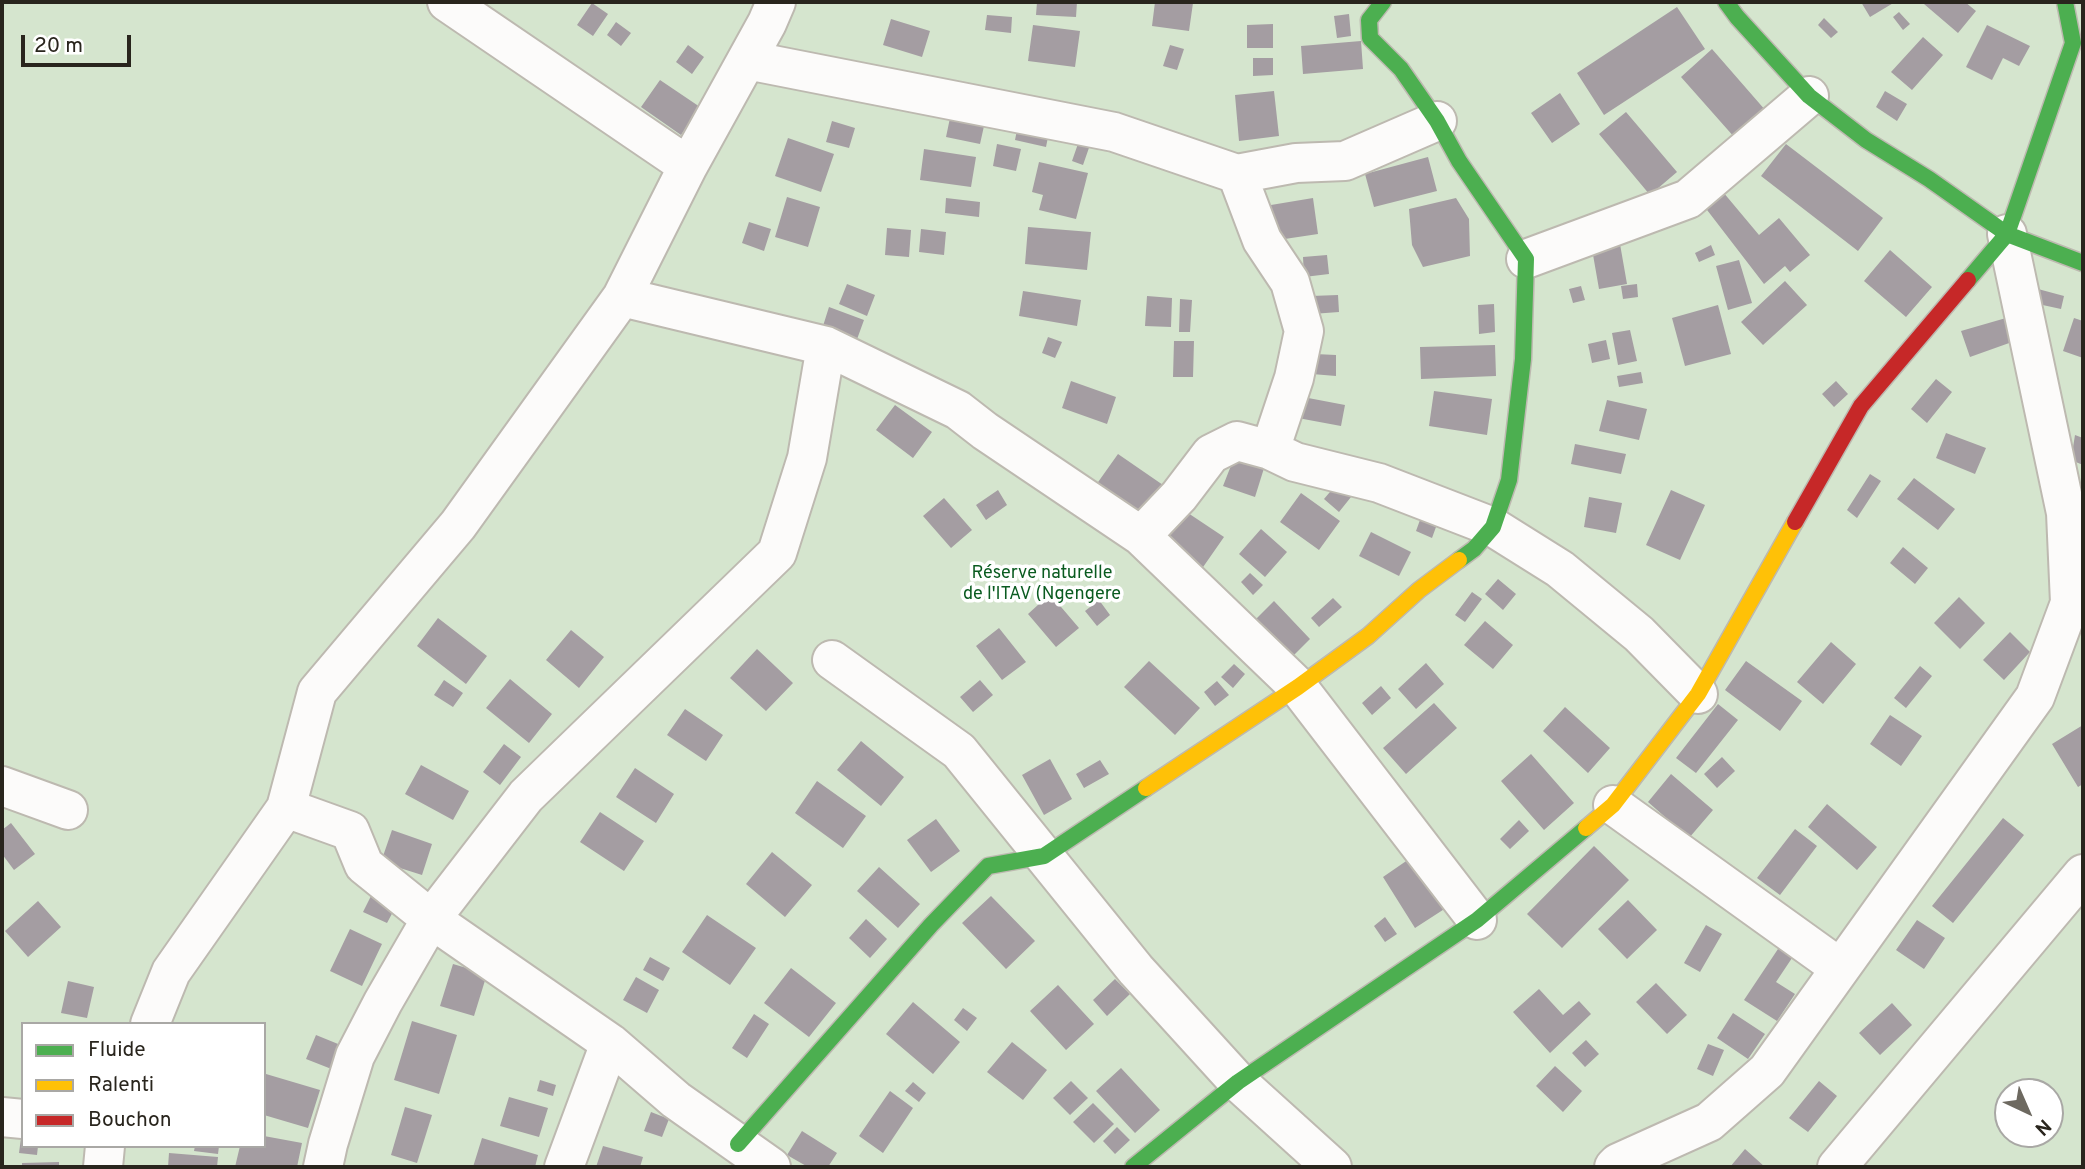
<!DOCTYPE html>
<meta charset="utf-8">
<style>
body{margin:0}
#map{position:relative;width:2085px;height:1169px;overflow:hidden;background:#ece6db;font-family:Overpass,sans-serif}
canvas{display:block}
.frame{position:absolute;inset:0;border:4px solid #29251d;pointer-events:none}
.legend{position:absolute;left:21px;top:1022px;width:245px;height:126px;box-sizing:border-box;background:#fff;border:2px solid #a9a8a5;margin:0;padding:9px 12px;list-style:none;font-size:21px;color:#29251d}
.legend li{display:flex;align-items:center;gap:14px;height:35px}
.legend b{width:35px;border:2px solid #a9a8a5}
.north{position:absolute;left:1994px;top:1078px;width:70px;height:70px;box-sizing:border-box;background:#fff;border:2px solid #a9a8a5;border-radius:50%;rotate:136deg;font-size:19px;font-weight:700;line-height:28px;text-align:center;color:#29251d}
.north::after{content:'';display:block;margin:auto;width:24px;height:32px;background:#6d6960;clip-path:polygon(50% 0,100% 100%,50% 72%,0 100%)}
.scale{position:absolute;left:21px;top:35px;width:110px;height:32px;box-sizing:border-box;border:4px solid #29251d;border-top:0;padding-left:9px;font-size:21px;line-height:24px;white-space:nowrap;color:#29251d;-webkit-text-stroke:5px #fff;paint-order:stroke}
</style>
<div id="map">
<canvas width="2085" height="1169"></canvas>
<div class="frame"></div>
<ul class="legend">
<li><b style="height:9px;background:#4caf50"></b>Fluide</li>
<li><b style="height:9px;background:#ffc107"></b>Ralenti</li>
<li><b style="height:9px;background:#c62828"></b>Bouchon</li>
</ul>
<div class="north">N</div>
<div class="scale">20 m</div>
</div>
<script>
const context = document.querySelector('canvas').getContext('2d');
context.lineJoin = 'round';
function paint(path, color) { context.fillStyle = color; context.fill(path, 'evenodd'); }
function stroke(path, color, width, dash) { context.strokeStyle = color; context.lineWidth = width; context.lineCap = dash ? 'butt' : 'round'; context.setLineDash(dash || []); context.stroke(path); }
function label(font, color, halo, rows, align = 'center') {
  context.font = font + ' Overpass,sans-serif'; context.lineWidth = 7; context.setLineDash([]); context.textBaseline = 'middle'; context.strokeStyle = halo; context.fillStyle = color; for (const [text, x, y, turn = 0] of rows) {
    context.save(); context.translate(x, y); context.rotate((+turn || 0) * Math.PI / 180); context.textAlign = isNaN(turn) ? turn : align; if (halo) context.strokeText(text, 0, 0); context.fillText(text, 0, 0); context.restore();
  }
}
paint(new Path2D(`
 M2,2H2083V1167H2ZM23,1024H264V1146H23ZM2008,1092H2050V1134H2008Z`), '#d5e5ce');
paint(new Path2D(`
 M1037,2H1077L1076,17L1036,15Z
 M1155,2L1193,3L1189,31L1152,26Z
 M1861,2H1895L1870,17Z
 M1927,2H1965L1976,11L1958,33L1924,4Z
 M592,3L608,14L593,36L577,25Z
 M1677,7L1705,49L1604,115L1577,73Z
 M1899,12L1910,24L1903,30L1893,17Z
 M1349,14L1351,36L1337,38L1334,16Z
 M987,15L1012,17L1011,33L985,30Z
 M1824,18L1838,32L1831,38L1818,25Z
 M891,19L930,31L922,57L883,45Z
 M616,22L631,33L621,46L607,35Z
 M1273,24V48H1247V25Z
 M1033,25L1080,31L1075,67L1028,61Z
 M1987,25L2030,46L2019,66L2003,58L1992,80L1966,67Z
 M1923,37L1943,55L1912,90L1891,72Z
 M1361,41L1363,69L1303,74L1301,46Z
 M688,45L704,57L692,74L676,62Z
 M1170,45L1184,49L1177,70L1163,66Z
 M1712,49L1766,111L1735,138L1681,77Z
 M1253,58H1273V75L1253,76Z
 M660,80L700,107L681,135L641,107Z
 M1274,91L1279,136L1239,141L1235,95Z
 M1885,91L1907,104L1897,121L1876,107Z
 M1560,93L1580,124L1552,143L1531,113Z
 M1626,112L1677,172L1650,195L1599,134Z
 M950,118L984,126L980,144L946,137Z
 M832,121L855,128L849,148L826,142Z
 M1018,125L1049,132L1046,147L1015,140Z
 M788,138L834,154L821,192L775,176Z
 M1080,138L1091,142L1083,165L1072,161Z
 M997,144L1021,149L1016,171L993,166Z
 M1786,144L1883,218L1858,251L1761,176Z
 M924,149L976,157L971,187L920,180Z
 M1428,157L1437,191L1374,207L1365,174Z
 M1039,162L1088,173L1076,219L1039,210L1043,195L1032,192Z
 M1723,192L1759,235L1779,218L1810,255L1790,272L1785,266L1764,284L1704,206Z
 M787,197L820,207L808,247L775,237Z
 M946,198L980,202L979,217L945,213Z
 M1313,198L1318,234L1278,240L1265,206Z
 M1456,198L1469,219L1470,256L1423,267L1412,245L1409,209Z
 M749,222L771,229L764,251L742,243Z
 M1028,227L1091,232L1087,270L1025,264Z
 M887,228L911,230L909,257L885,255Z
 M921,229L946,232L944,255L919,252Z
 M1620,244L1627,284L1599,289L1592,249Z
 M1711,245L1715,255L1699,262L1695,253Z
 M1890,250L1932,287L1906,317L1864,281Z
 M1327,255L1329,274L1304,277L1303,257Z
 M1739,260L1752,303L1728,310L1716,266Z
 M1785,281L1807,305L1763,345L1741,322Z
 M847,284L875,295L867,316L839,304Z
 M1637,284L1638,297L1623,299L1621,286Z
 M1581,286L1585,300L1573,303L1569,289Z
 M2038,289L2064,296L2061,309L2038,304Z
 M1023,291L1081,300L1077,326L1019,316Z
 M1338,295L1339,312L1312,314L1311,296Z
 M1147,296L1172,298L1171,327L1145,326Z
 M1180,299L1192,300L1190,332H1179Z
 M1494,304L1495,332L1479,334L1478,305Z
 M1718,305L1731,354L1685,366L1672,318Z
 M829,307L864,320L856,342L823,326Z
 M2006,318L2012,342L1970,357L1961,331Z
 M2074,318L2083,321V358L2063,351Z
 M1630,330L1637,361L1618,365L1612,333Z
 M1048,337L1062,342L1055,358L1042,353Z
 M1606,340L1610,359L1592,363L1588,344Z
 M1174,341H1194L1193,377H1173Z
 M1495,345L1496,376L1421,379L1420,347Z
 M1315,354L1336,355V376L1312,374Z
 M1641,372L1643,383L1619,387L1617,376Z
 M1936,379L1952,392L1927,423L1911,409Z
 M1071,381L1116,397L1107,424L1062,408Z
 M1836,381L1848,394L1834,407L1822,394Z
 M1434,391L1492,399L1487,435L1429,426Z
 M1303,397L1345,405L1341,426L1298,418Z
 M1607,400L1647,409L1639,440L1599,431Z
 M895,405L932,432L913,458L876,430Z
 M1946,433L1986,448L1975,474L1936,458Z
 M2075,435L2083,438V465L2071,460Z
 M1575,444L1626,454L1621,474L1571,464Z
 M1118,454L1163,485L1141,517L1096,485Z
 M1234,458L1265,465L1255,497L1223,486Z
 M1870,474L1881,481L1857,518L1847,510Z
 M1914,478L1955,509L1938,530L1897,499Z
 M1335,486L1351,497L1339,512L1324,499Z
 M998,490L1007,505L986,520L976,505Z
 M1671,490L1705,505L1680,560L1646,545Z
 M1301,493L1340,521L1319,550L1280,522Z
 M1589,497L1622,503L1616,533L1584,527Z
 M944,498L972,530L951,548L923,516Z
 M1185,511L1224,537L1201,570L1164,539Z
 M1420,520L1436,527L1432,538L1416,531Z
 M1261,529L1287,552L1265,577L1239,554Z
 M1371,532L1411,552L1399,576L1359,556Z
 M1903,547L1928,568L1915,584L1890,563Z
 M1250,573L1263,585L1253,595L1241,582Z
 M1498,579L1516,594L1503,610L1485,594Z
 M1472,592L1482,599L1465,622L1455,615Z
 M1050,594L1079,628L1056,647L1028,614Z
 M1959,597L1985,623L1960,649L1934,623Z
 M1333,598L1342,607L1319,627L1311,618Z
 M1099,600L1110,615L1097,626L1085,611Z
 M1274,601L1310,639L1290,659L1254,621Z
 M438,618L487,656L466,684L417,646Z
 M1485,621L1513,645L1493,669L1464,645Z
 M999,628L1026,662L1002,680L976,646Z
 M571,630L604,657L579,688L546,660Z
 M2010,632L2030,652L2004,680L1983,660Z
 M1831,642L1856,664L1823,704L1797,682Z
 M757,649L793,683L766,711L730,678Z
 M1149,661L1200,708L1175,735L1124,687Z
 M1746,661L1802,701L1780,731L1725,690Z
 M1426,663L1444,684L1416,709L1398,689Z
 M1234,664L1245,674L1233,688L1221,677Z
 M1920,666L1932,676L1906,708L1894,698Z
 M510,679L552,714L529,743L486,708Z
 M444,680L463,693L453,707L434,695Z
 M980,680L993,695L973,712L960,697Z
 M1217,681L1229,695L1215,706L1204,692Z
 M1381,686L1391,698L1372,715L1362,703Z
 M1434,703L1457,728L1406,774L1383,748Z
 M1718,704L1738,720L1696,773L1676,758Z
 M1565,707L1610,748L1588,773L1543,731Z
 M685,709L723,735L706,761L667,735Z
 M1890,715L1922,736L1901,766L1870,744Z
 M2083,725V784L2078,787L2052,744Z
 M861,741L904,777L881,806L837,770Z
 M504,744L521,757L500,785L483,772Z
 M1531,754L1574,803L1544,830L1501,781Z
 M1722,757L1735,771L1717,788L1704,774Z
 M1050,759L1072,799L1044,815L1022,775Z
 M1100,760L1109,774L1084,788L1076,774Z
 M421,765L469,791L453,820L405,794Z
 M635,768L674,794L656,823L616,797Z
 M1671,774L1713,810L1689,838L1648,802Z
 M817,781L866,816L843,848L795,813Z
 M1827,804L1877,847L1857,870L1808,827Z
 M600,812L644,841L624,871L580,842Z
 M2003,818L2024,835L1953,923L1932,906Z
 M936,819L960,851L931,872L907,840Z
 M1519,820L1529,831L1510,849L1500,839Z
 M11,823L35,854L14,870L2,854V830Z
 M1795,829L1817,846L1780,895L1757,878Z
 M392,830L432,844L422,875L381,862Z
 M1594,846L1629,880L1562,948L1527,914Z
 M772,852L812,885L785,917L746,884Z
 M1412,857L1449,906L1415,928L1383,877Z
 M879,867L920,904L898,928L857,891Z
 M371,896L395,908L387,923L363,912Z
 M991,896L1035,941L1006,969L962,923Z
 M1628,900L1657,930L1627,959L1598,929Z
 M38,901L61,927L28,957L5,931Z
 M707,915L756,948L730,985L682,952Z
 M1385,917L1397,934L1385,942L1374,926Z
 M866,919L887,939L870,958L849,938Z
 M1917,920L1945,938L1924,969L1896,950Z
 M1706,925L1722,934L1700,972L1684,963Z
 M350,929L382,944L362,986L330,971Z
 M1780,946L1794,955L1776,982L1795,994L1777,1021L1744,1000Z
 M650,957L670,968L663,981L643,970Z
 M453,964L487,974L474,1016L440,1006Z
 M791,968L836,1003L809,1037L764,1003Z
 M636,977L659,990L647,1013L623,1000Z
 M1115,979L1130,994L1107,1016L1093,1000Z
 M68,981L94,987L87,1018L61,1013Z
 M1656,983L1687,1015L1667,1034L1636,1002Z
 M1058,985L1094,1024L1066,1050L1030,1011Z
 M1539,989L1563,1015L1579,1001L1591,1014L1550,1053L1513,1012Z
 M913,1002L960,1042L933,1074L886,1034Z
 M1892,1003L1912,1025L1880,1055L1859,1033Z
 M963,1008L977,1018L967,1031L954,1020Z
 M1733,1013L1765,1034L1748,1059L1717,1038Z
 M754,1014L769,1024L747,1058L732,1048Z
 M412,1021L457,1035L439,1094L394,1080Z
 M316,1035L343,1046L334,1070L306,1059Z
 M1586,1040L1599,1054L1585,1067L1572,1053Z
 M1012,1042L1047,1070L1023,1100L987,1072Z
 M1708,1044L1724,1050L1713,1076L1697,1069Z
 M1555,1066L1582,1091L1563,1112L1536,1086Z
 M1121,1068L1160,1110L1135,1133L1096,1091Z
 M266,1074L320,1090L308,1128L264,1115V1080Z
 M540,1080L556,1085L553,1096L537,1091Z
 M1071,1081L1088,1098L1070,1115L1053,1098Z
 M1819,1081L1837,1096L1808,1132L1789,1118Z
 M913,1082L926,1093L919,1102L905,1091Z
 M890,1091L913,1108L883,1153L859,1136Z
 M509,1097L548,1108L539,1137L500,1126Z
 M1093,1103L1114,1124L1094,1143L1073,1122Z
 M405,1107L432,1115L417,1163L391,1155Z
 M651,1112L669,1119L662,1137L644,1131Z
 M1117,1127L1130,1140L1115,1154L1103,1141Z
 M802,1131L837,1153L828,1167H808L787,1155Z
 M264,1136L302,1143L297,1167H235L240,1146H264Z
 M21,1138L23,1139V1146H38L37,1155L19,1153Z
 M482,1138L538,1155L535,1167H473Z
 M195,1146H219L218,1154L194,1151Z
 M603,1146L643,1157L640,1167H596Z
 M1745,1149L1765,1167H1730Z
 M169,1153L218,1157L217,1167H168Z
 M59,1162V1167H22V1163Z`), '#a49da2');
const street = new Path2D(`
 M447,2L688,166
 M747,60L1114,132L1237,174L1296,163L1345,161L1437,121
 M1526,259L1688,199L1809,96
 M622,297L826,346L958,410L985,431L1141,536L1298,687L1477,920
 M1270,450L1295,462L1379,483L1493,527L1560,569L1639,634L1698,694
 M1141,536L1179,496L1211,454L1237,441L1270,450L1294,378L1304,331L1290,282L1262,240L1237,174
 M832,660L959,751L1136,970L1238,1082L1332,1167
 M2,786L68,810
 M1613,805L1840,968
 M286,808L350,831L364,865L431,919L610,1043L676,1100L771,1167
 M150,1024L171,972L286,808L317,692L458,525L622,297L688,166L767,23L776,2
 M2,1117L23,1119
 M103,1167L105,1146
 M323,1167L328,1144L355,1056L383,1002L431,919L526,796L777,553L807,458L826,346
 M564,1167L610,1043
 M1614,1167L1618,1163L1709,1122L1767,1071L2035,697L2070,603L2066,513L2007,234
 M1837,1167L2083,874`);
const fast = new Path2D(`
 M1383,2L1369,20L1370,38L1401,69L1437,121L1459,161L1526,259L1523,359L1509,480L1493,527L1474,549L1459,560
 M1726,2L1737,17L1809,96L1866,140L1929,179L2007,234L2083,263
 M1968,280L2007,234L2073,43L2065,2
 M738,1144L931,925L988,866L1044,856L1146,788
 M1133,1167L1238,1082L1477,920L1586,828`);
const slow = new Path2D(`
 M1146,788L1298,687L1368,636L1419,590L1459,560
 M1586,828L1613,805L1698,694L1795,522`);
const jam = new Path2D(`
 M1795,522L1861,406L1968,280`);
stroke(street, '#bdb9b0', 42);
stroke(fast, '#bdb9b0', 19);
stroke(slow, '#bdb9b0', 19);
stroke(jam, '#bdb9b0', 19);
stroke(street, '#fcfbfa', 38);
stroke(fast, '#4caf50', 16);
stroke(slow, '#ffc107', 16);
stroke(jam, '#c62828', 16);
label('18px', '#0a5b20', '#fff', [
 ["Réserve naturelle",1042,574],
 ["de l'ITAV (Ngengere",1042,595]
]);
</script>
